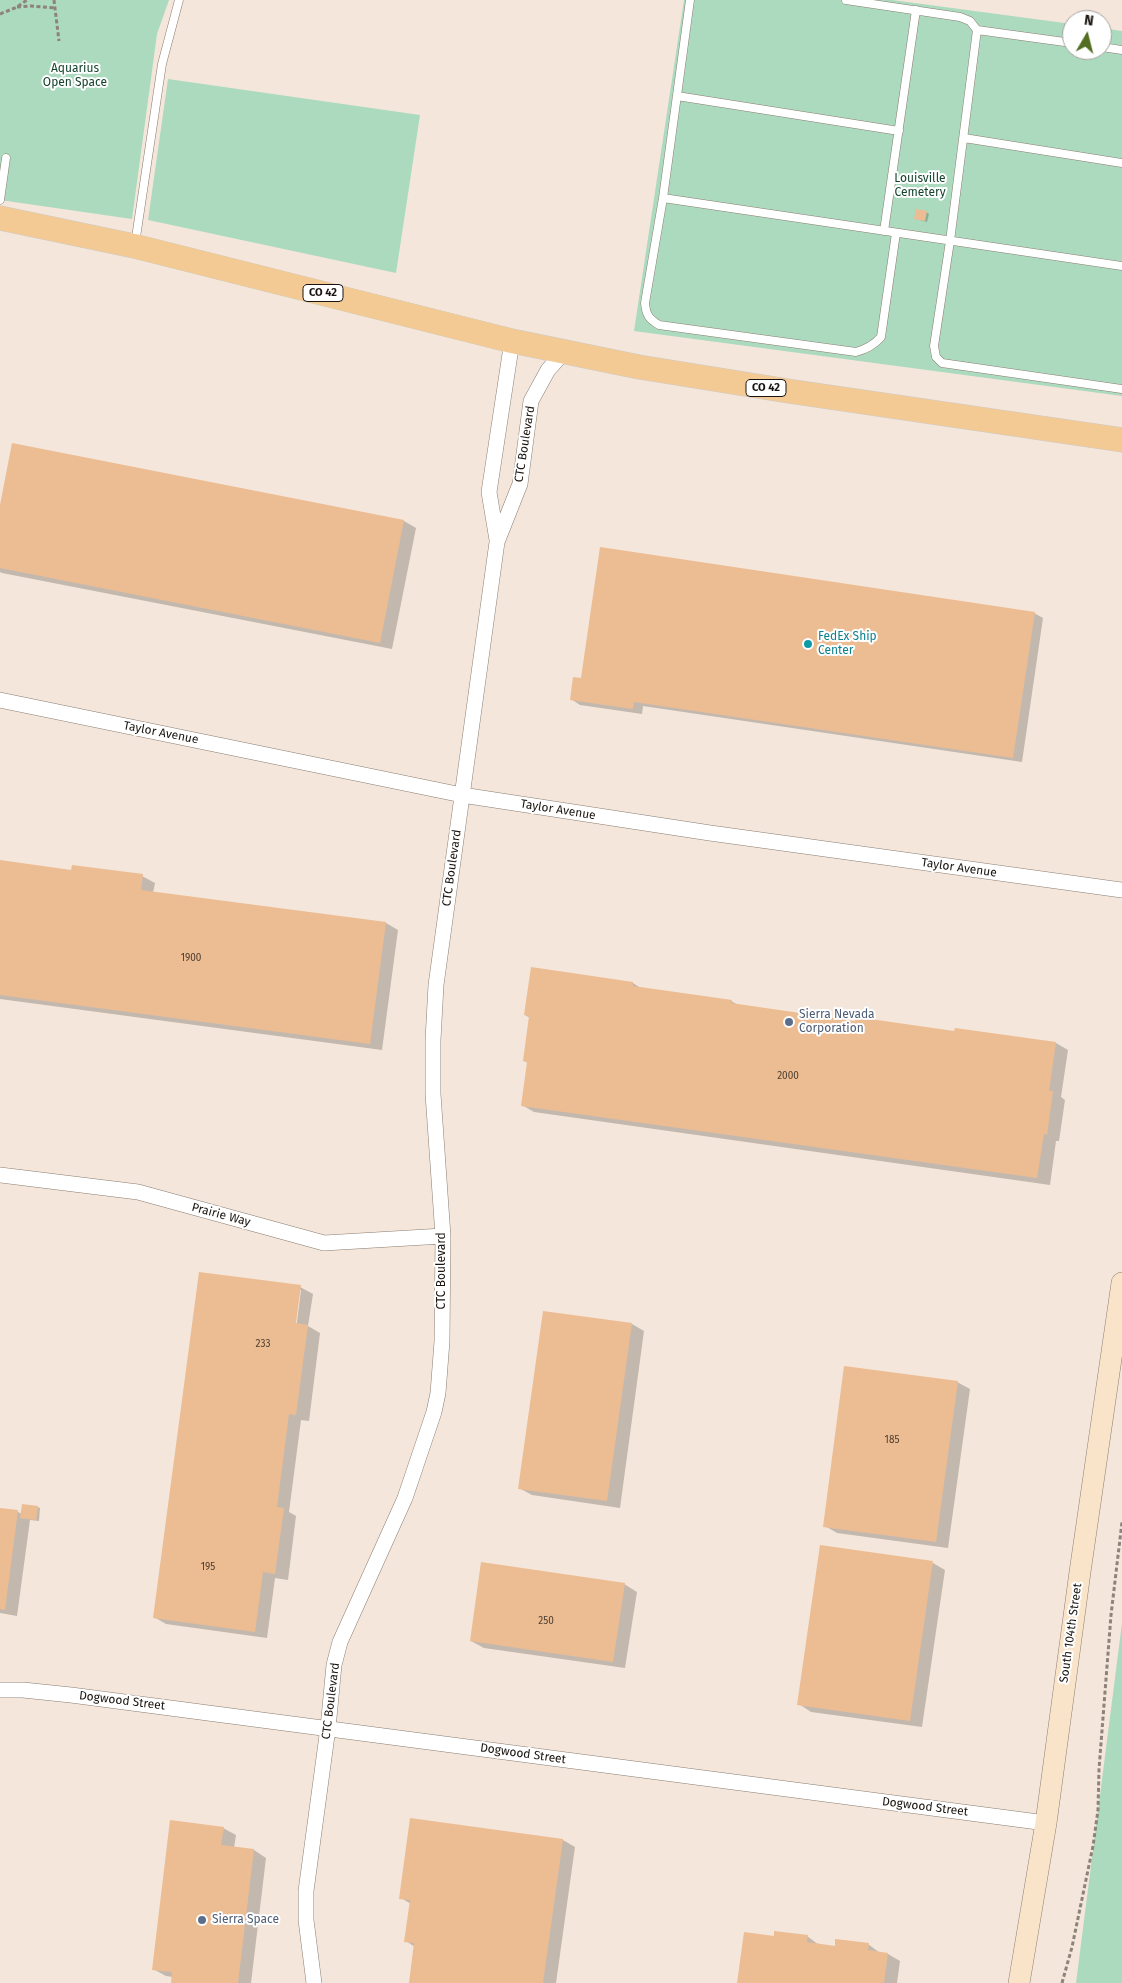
<!DOCTYPE html>
<style>
body{margin:0}
#map{position:relative;width:1122px;height:1983px;overflow:hidden;background:#f4e6da;font-family:"Fira Sans",sans-serif}
canvas{display:block}
.north{position:absolute;left:1062px;top:10px;width:50px;height:50px;box-sizing:border-box;background:#fff;border:1px solid #a3a19f;border-radius:50%;rotate:8deg;font-size:14px;font-weight:700;line-height:20px;text-align:center;color:#191410}
.north::after{content:'';display:block;margin:auto;width:18px;height:22px;background:#526e22;clip-path:polygon(50% 0,100% 100%,50% 72%,0 100%)}
</style>
<div id="map">
<canvas width="1122" height="1983"></canvas>
<div class="north">N</div>
</div>
<script>
const context = document.querySelector('canvas').getContext('2d');
context.lineJoin = 'round';
function paint(path, color) { context.fillStyle = color; context.fill(path, 'evenodd'); }
function stroke(path, color, width, dash) { context.strokeStyle = color; context.lineWidth = width; context.lineCap = dash ? 'butt' : 'round'; context.setLineDash(dash || []); context.stroke(path); }
function label(font, color, halo, rows, align = 'center') {
  context.font = font + ' "Fira Sans",sans-serif'; context.lineWidth = 4; context.setLineDash([]); context.textBaseline = 'middle'; context.strokeStyle = halo; context.fillStyle = color; for (const [text, x, y, turn = 0] of rows) {
    context.save(); context.translate(x, y); context.rotate((+turn || 0) * Math.PI / 180); context.textAlign = isNaN(turn) ? turn : align; if (halo) context.strokeText(text, 0, 0); context.fillText(text, 0, 0); context.restore();
  }
}
paint(new Path2D(`
 M0,0H169L157,34L132,219L0,200Z
 M684,0H892L1072,24V50H1102V28L1122,31V396L634,331Z
 M168,79L420,115L396,273L148,220Z
 M1122,1623V1983H1076Z`), '#acdabf');
paint(new Path2D(`
 M926,212L929,214L927,222L916,219Z
 M13,444L404,521L416,528L392,649L2,573L0,572V512Z
 M1034,613L1043,618L1022,762L643,706L642,714L580,705L571,699L582,679Z
 M0,861L72,871L142,876L155,883L153,893L386,923L398,930L382,1050L0,999Z
 M633,983L642,989L731,1001L740,1006L856,1022L1056,1043L1068,1050L1061,1097L1065,1100L1059,1141H1056L1050,1185L534,1112L522,1105L528,1063L524,1061L530,1018L525,1015Z
 M300,1287L313,1294L308,1326L320,1333L309,1421L301,1420L289,1512L296,1516L288,1580L275,1578L267,1638L166,1624L154,1617ZM299,1290H301L296,1330L294,1329Z
 M632,1324L644,1331L620,1508L532,1495L519,1488Z
 M957,1382L970,1389L948,1548L837,1533L825,1526Z
 M38,1507L40,1508L39,1521L30,1520L17,1616L0,1613V1509L18,1512L22,1514Z
 M933,1563L945,1570L922,1727L811,1712L799,1704Z
 M624,1584L637,1592L625,1668L484,1648L471,1641Z
 M223,1828L236,1835L234,1848L254,1850L266,1858L251,1983H172L173,1977L166,1976L153,1969Z
 M563,1840L575,1847L556,1983H411L415,1947L406,1941L411,1904L401,1898Z
 M807,1936L819,1945L836,1947L868,1944L880,1953L888,1954L900,1961L897,1983H738L775,1938Z`), '#0003');
paint(new Path2D(`
 M916,209L927,211L925,221L914,219Z
 M12,443L404,520L380,643L0,568V505Z
 M600,547L1035,612L1013,758L634,702L633,709L570,700L573,677L581,678Z
 M0,860L71,870L72,865L143,874L141,890L386,922L370,1044L0,995Z
 M531,967L633,982V986L732,1000L731,1003L855,1021L856,1017L954,1031L955,1028L1056,1042L1049,1091H1053L1047,1135L1044,1134L1037,1178L521,1106L527,1062L523,1061L529,1016L524,1015Z
 M199,1272L301,1285L296,1323L308,1325L296,1415L289,1414L277,1507L284,1508L275,1574L263,1572L255,1632L153,1618Z
 M543,1311L632,1323L607,1501L518,1489Z
 M844,1366L958,1381L936,1542L823,1527Z
 M22,1504L38,1506L36,1520L20,1518Z
 M0,1508L18,1510L5,1610L0,1609Z
 M820,1545L933,1561L910,1721L797,1705Z
 M481,1562L625,1583L613,1662L470,1641Z
 M410,1818L563,1839L543,1983H409L414,1943L404,1942L410,1900L399,1899Z
 M170,1820L224,1827L221,1845L254,1849L238,1983H171L172,1972L152,1970Z
 M774,1931L808,1935L807,1942L835,1946V1939L869,1943L868,1950L888,1953L884,1983H737L744,1932L774,1936Z`), '#ecbc92');
const lane = new Path2D(`
 M690,0L663,198L645,303C646,315 649,319 659,325L856,352C867,349 874,345 881,337L896,233
 M846,0L960,17L970,21L977,30L950,241L934,346L936,357L942,363L1122,389
 M977,30L1072,43
 M1102,47L1122,50
 M677,96L899,131
 M964,138L1122,163
 M663,198L1122,266
 M0,200L6,158
 M884,231L916,10
 M135,244L162,64L179,0`);
const street = new Path2D(`
 M497,540L489,492L512,341
 M0,700L462,795L710,833L1122,890
 M0,1175L138,1192L324,1243L443,1236
 M0,1690H23L71,1695L1046,1823
 M314,1983L306,1920V1891L328,1728L334,1665L340,1642L405,1498L434,1412L438,1393L442,1341L443,1236L433,1094V1040L436,985L497,542L520,484L531,401L548,370L564,352`);
const secondary = new Path2D(`
 M1019,1983L1046,1823L1080,1572L1122,1283`);
const primary = new Path2D(`
 M0,218L134,246L512,341L639,367L788,391L1122,440`);
stroke(lane, '#8a7d72', 9);
stroke(street, '#8a7d72', 16);
stroke(secondary, '#8a7d72', 22);
stroke(primary, '#cccbca', 25);
stroke(new Path2D(`
 M54,0L59,41
 M17,7L31,6L55,8
 M0,14L17,7L27,0
 M1062,1983L1072,1947L1093,1846L1098,1810L1099,1769L1111,1615L1122,1522`), '#8d837b', 3, [4, 2.5]);
stroke(lane, '#fff', 8);
stroke(street, '#fff', 15);
stroke(secondary, '#f9e4ca', 21);
stroke(primary, '#f3ca94', 24);
for (const [x, y, r, color] of [
 [808,644,5,"#0f9aa8"],
 [789,1022,5,"#5c6f8a"],
 [202,1920,5,"#5c6f8a"]
]) { const dot = new Path2D(); dot.arc(x, y, r, 0, 2 * Math.PI); context.fillStyle = color; context.fill(dot); stroke(dot, '#fff', 2); }
label('10px', '#4e3e30', null, [
 ["1900",191,958],
 ["2000",788,1076],
 ["233",263,1344],
 ["185",892,1440],
 ["195",208,1567],
 ["250",546,1621]
]);
for (const [x, y, w] of [
 [323,293,40],
 [766,388,40]
]) { const box = new Path2D(); box.roundRect(x - w / 2, y - 8.5, w, 17, 4); context.fillStyle = '#fff'; context.fill(box); stroke(box, '#191410', 1); }
label('bold 11px', '#191410', null, [
 ["CO 42",323,293],
 ["CO 42",766,388]
]);
label('12px', '#15442d', '#fff', [
 ["Aquarius",75,69],
 ["Open Space",75,83],
 ["Louisville",920,179],
 ["Cemetery",920,193]
]);
label('12px', '#191410', '#fff', [
 ["CTC Boulevard",525,444,-81],
 ["Taylor Avenue",161,733,11],
 ["Taylor Avenue",558,810,9],
 ["CTC Boulevard",452,868,-82],
 ["Taylor Avenue",959,868,8],
 ["Prairie Way",221,1215,15],
 ["CTC Boulevard",442,1271,-90],
 ["South 104th Street",1071,1633,-82],
 ["Dogwood Street",122,1701,7],
 ["CTC Boulevard",331,1701,-83],
 ["Dogwood Street",523,1754,8],
 ["Dogwood Street",925,1807,7]
]);
label('12px', '#0d838f', '#fff', [
 ["FedEx Ship",818,637],
 ["Center",818,651]
], 'left');
label('12px', '#4e5e75', '#fff', [
 ["Sierra Nevada",799,1015],
 ["Corporation",799,1029],
 ["Sierra Space",212,1920]
], 'left');
</script>
